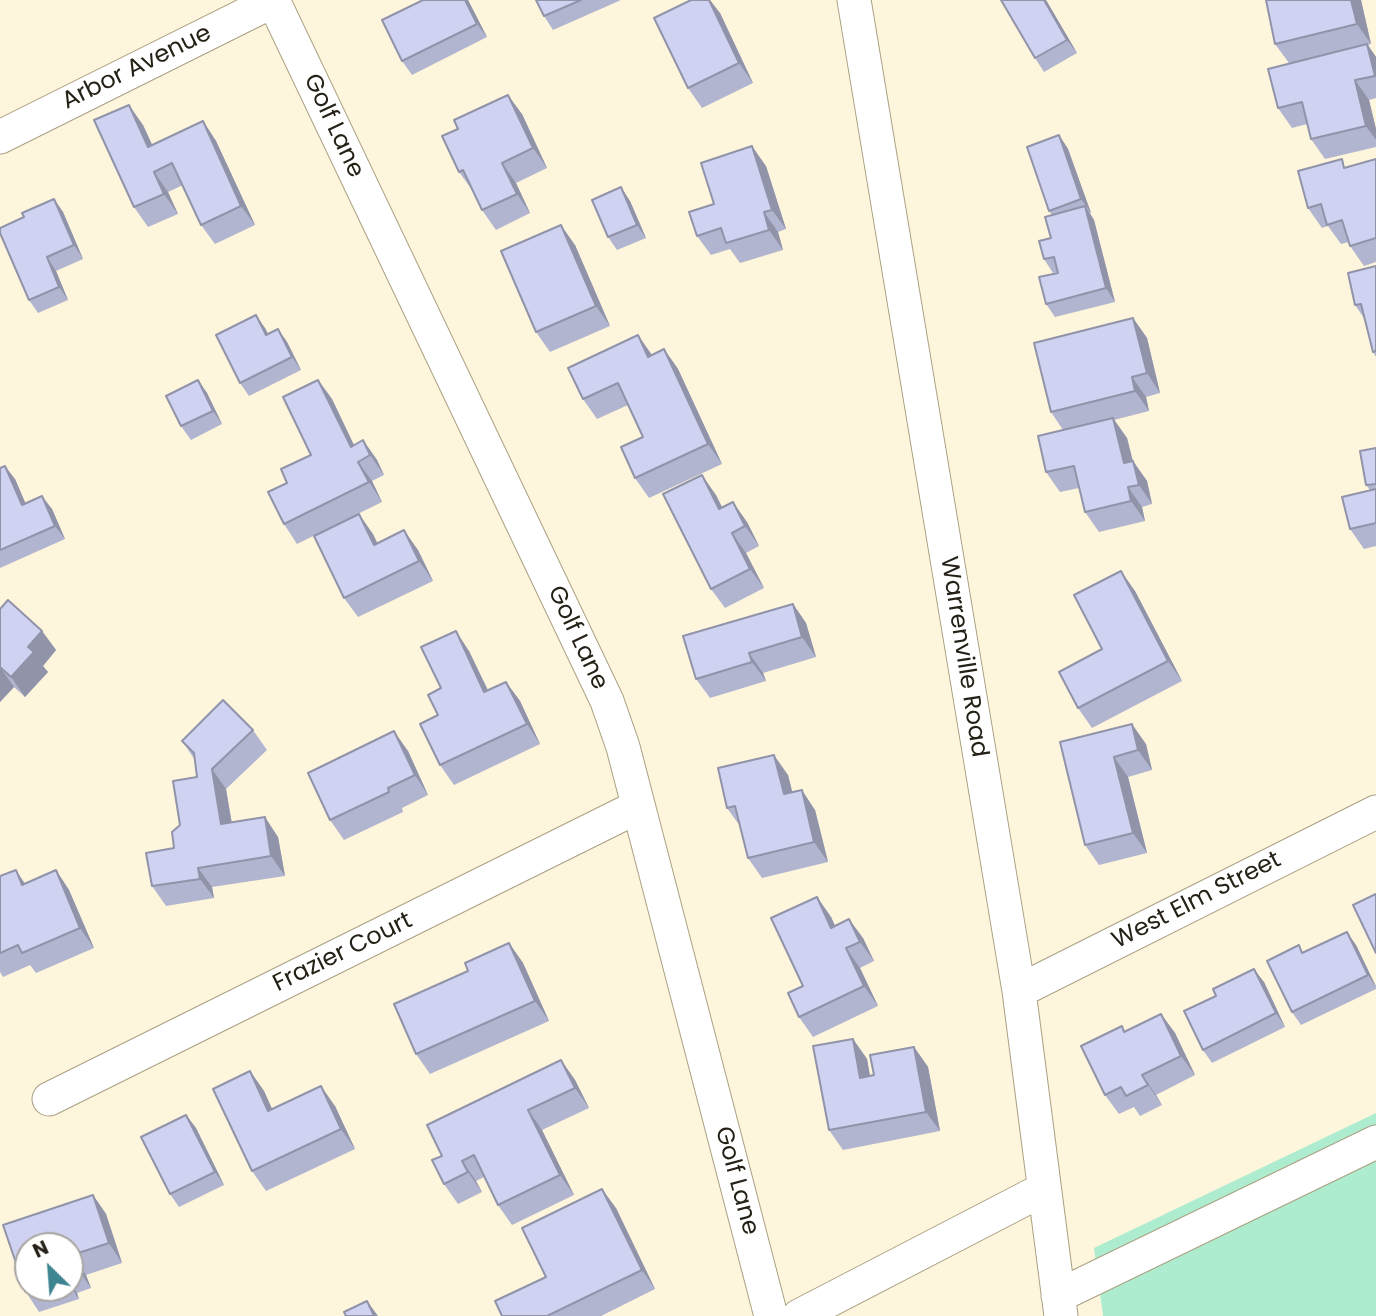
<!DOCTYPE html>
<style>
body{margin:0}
#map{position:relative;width:1376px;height:1316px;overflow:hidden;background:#fef5dd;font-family:Poppins,sans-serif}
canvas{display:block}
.north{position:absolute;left:14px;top:1232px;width:70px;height:70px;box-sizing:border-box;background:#fff;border:2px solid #a8a6a2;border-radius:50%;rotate:335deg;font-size:19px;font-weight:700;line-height:28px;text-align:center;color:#252116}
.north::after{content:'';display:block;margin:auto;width:24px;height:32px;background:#3f8491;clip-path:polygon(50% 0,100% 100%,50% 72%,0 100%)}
</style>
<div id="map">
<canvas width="1376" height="1316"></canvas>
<div class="north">N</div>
</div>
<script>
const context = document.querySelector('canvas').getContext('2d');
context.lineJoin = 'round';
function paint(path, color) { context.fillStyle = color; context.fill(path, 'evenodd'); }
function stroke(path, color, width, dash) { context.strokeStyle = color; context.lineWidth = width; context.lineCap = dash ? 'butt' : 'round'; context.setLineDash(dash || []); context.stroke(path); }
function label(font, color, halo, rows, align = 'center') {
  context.font = font + ' Poppins,sans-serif'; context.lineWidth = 6; context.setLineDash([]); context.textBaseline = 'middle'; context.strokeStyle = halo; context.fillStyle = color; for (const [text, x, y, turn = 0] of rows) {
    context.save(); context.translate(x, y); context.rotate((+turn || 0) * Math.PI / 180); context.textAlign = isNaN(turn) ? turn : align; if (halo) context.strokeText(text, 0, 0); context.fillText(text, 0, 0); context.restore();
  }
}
paint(new Path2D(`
 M1376,1113V1316H1103L1094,1248Z`), '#aeeccf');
const minor = new Path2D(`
 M273,0L607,701L623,747L771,1316
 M854,0L1019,991L1061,1316
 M0,137L275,0
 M1019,991L1376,812
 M49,1099L637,807
 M1058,1296L1376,1142
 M799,1316L1044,1189`);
stroke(minor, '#aaa083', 35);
stroke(minor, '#fff', 33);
paint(new Path2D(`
 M423,0H468L487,37L412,75L402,61Z
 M536,0H621L553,30L544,16Z
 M1001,0H1046L1077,53L1044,72L1035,58Z
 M1361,0L1371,44L1368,45L1376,57V98L1369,100L1376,129V147L1325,159L1311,139L1307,124L1292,128L1278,108L1289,63L1275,44Z
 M720,13L753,83L702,108L688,88Z
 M522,114L547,168L516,183L530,213L496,230L482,210L473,191L459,172Z
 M203,121L216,141L255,225L215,244L201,225L183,185L168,192L178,214L148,227L134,207L143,125L152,145Z
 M1059,135L1068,149L1091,213H1090L1094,220L1115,302L1055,317L1046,304L1058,273L1057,272L1053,273L1044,259L1051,238L1052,215L1049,211Z
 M1376,159V262L1364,266L1350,246L1349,242L1341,244L1328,226L1322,228L1308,208L1348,167Z
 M766,166L786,229L778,232L783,250L740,263L730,249L711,255L697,236L714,204Z
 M54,199L63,212L83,259L56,271L68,300L38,313L29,300L24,217Z
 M630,201L646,238L617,250L608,237Z
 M575,245L610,326L550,352L536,332Z
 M1376,266V357L1373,352L1364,318L1355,305Z
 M1133,318L1147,338L1160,393L1146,397L1149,411L1114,420L1127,438L1133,461L1147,481L1152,504L1142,507L1145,521L1099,532L1085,512L1079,488L1060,492L1046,472L1063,430L1051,412Z
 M265,328L268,334L278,329L287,342L301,370L249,396L240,383Z
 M664,349L678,369L722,464L649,498L635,478L643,437L628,405L597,419L583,399L652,355Z
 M198,380L207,393L222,424L191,440L181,426Z
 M318,380L332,399L354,445L363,440L377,460L384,475L372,481L382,502L297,544L284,524L287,483L311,455Z
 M1376,448V546L1364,549L1350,529L1370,490L1366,485Z
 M0,468L15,479L25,503L52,509L65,539L0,568Z
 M716,495L722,508L747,522L759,546L746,553L764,588L725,608L711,589Z
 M373,534L377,544L418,550L433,581L358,617L344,598Z
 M1135,591L1182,681L1092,728L1078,708L1102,649Z
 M793,604L806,623L816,657L763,673L766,681L710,698L696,679Z
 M0,609L42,631L56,650L43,666L48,672L25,697L14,687L0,702Z
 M469,651L488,690L506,682L520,701L540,744L454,785L440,765L441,688Z
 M253,730L267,750L226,789L232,823L278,837L285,876L212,887L214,898L166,906L152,886L174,848L180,825L197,777L195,760L182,741Z
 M1060,742L1146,744L1152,770L1128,777L1147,853L1099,865L1085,845Z
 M408,751L428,795L402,808L403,812L344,840L330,820Z
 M788,775L792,792L815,810L828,862L762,878L748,858L740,826L727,808Z
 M56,870L69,890L94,948L36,973L30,965L3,977L0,972V876L25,883Z
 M817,897L831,917L835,926L863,938L874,961L860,968L878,1006L813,1037L799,1017Z
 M509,943L523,963L549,1021L430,1074L416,1054L468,971Z
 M1356,945L1376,986V989L1301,1025L1292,1012L1304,953Z
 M1264,982L1285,1027L1212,1063L1203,1050Z
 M1161,1014L1175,1033L1195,1075L1156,1095L1162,1105L1140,1116L1134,1107L1119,1114L1105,1095L1126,1031Z
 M853,1039L867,1059L870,1076L874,1075L914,1047L928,1067L940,1131L843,1150L829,1130Z
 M561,1060L575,1080L589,1108L542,1130L574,1195L512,1225L498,1205L484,1177L476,1181L482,1192L458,1204L444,1184L442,1156Z
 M250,1071L264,1091L272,1109L335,1106L355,1149L266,1191L252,1171Z
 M186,1115L196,1128L224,1185L179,1207L170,1194Z
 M93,1195L106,1214L122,1263L86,1275L91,1288L77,1293L79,1299L39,1312L26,1292L3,1225ZM28,1246H70V1288H28Z
 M616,1208L655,1289L601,1316H502L546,1277Z`), '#b2b5cf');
paint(new Path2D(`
 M465,0H468L487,37L477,24Z
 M709,0H710L720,13L753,83L739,63Z
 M1044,0H1046L1077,53L1067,40Z
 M1351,0H1361L1371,44L1357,24Z
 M1367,44L1376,57V77L1375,76Z
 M1355,80L1369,100L1376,129V140L1366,126Z
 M508,95L522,114L547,168L533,148Z
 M129,105L143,125L162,166L148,147Z
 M203,121L216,141L255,225L241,206Z
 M1059,135L1068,149L1091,213L1081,199Z
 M752,146L766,166L786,229L772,210Z
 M502,163L516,183L530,213L517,194Z
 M154,172L168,192L178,214L164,194Z
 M621,187L630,201L646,238L637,225Z
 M54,199L63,212L83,259L74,245Z
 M1085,206L1094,220L1115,302L1106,288Z
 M764,212L778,232L783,250L769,230Z
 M561,225L575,245L610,326L596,306Z
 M47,257L56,271L68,300L59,287Z
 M256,315L265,328L275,348L266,335Z
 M1133,318L1147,338L1160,393L1147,373Z
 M278,329L287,342L301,370L292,357Z
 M638,335L652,355L648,357Z
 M664,349L678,369L722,464L708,444Z
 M1132,377L1146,397L1149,411L1135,391Z
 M198,380L207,393L222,424L213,411Z
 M318,380L332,399L361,460L351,447Z
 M1113,418L1127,438L1138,483L1124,463Z
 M363,440L377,460L384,475L370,455Z
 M1133,461L1147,481L1152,504L1139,485Z
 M358,462L372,481L382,502L369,482Z
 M5,466L15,479L32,518L22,505Z
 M702,475L716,495L733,529L719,509Z
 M1128,487L1142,507L1145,521L1131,501Z
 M42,496L52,509L65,539L55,526Z
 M733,502L747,522L759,546L745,526Z
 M359,514L373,534L388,565L374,545Z
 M404,530L418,550L433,581L419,561Z
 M732,533L746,553L764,588L750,569Z
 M1121,571L1135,591L1182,681L1168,661Z
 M793,604L806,623L816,657L802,637Z
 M42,631L56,650L43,666L48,672L25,697L11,677L28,647Z
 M456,631L469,651L498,712L484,692Z
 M749,653L763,673L766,681L752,662Z
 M0,667L14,687L0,702Z
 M506,682L520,701L540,744L527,724Z
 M1132,724L1146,744L1152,770L1138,750Z
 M394,731L408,751L428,795L415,775Z
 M774,755L788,775L798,814L784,794Z
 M1114,757L1128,777L1147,853L1133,833Z
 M212,769L226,789L235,844L221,824Z
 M802,790L815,810L828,862L814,842Z
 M265,817L278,837L285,876L271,856Z
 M198,868L212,887L214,898L200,879Z
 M16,870L29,890L22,885Z
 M56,870L69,890L94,948L80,928Z
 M817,897L831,917L845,947L831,928Z
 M849,919L863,938L874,961L860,942Z
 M1347,932L1356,945L1376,987L1368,975Z
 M509,943L523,963L549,1021L535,1001Z
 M846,948L860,968L878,1006L864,986Z
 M1254,969L1264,982L1285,1027L1276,1013Z
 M1161,1014L1175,1033L1195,1075L1181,1056Z
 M853,1039L867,1059L874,1098L860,1078Z
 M914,1047L928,1067L940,1131L926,1112Z
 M561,1060L575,1080L589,1108L575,1088Z
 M250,1071L264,1091L282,1131L268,1111Z
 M1142,1075L1156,1095L1162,1105L1148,1085Z
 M321,1086L335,1106L355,1149L341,1129Z
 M528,1110L542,1130L574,1195L560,1175Z
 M186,1115L196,1128L224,1185L215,1172Z
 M462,1161L476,1181L482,1192L468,1172Z
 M602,1189L616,1208L655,1289L642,1270Z
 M93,1195L106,1214L122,1263L109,1243Z
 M72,1255L86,1275L91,1288L77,1268Z
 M70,1283L77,1293L79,1299L70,1286Z
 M367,1301L378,1316H374Z`), '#9193a9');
const building = new Path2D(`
 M423,0H465L477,24L402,61L382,20Z
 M536,0H581L544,16Z
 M691,0H709L739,63L688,88L654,18Z
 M1001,0H1044L1067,40L1035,58Z
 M1266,0H1351L1357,24L1275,44Z
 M1367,44L1375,76L1355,80L1366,126L1311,139L1302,102L1278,108L1268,69Z
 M508,95L533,148L502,163L517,194L482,210L463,170L459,172L442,136L458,129L454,120Z
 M129,105L148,147L203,121L241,206L201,225L172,163L154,172L164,194L134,207L94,120Z
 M1059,135L1081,199L1049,211L1027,147Z
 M752,146L772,210L764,212L769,230L726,243L721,228L697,236L689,212L714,204L701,163Z
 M1342,159L1344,168L1376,159V238L1350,246L1342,220L1327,225L1321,204L1308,208L1298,171Z
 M621,187L637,225L608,237L592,200Z
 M54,199L74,245L47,257L59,287L29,300L0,233V228L24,217L22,213Z
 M1085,206L1106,288L1046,304L1039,277L1058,273L1054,257L1044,259L1039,241L1051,238L1045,217Z
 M561,225L596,306L536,332L501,251Z
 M1376,266V351L1373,352L1361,304L1355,305L1348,273Z
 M256,315L266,335L278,329L292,357L240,383L216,335Z
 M1133,318L1147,373L1132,377L1135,391L1051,412L1034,343Z
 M638,335L648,357L664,349L708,444L635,478L621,447L643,437L618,383L583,399L568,368Z
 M198,380L213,411L181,426L166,396Z
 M318,380L351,447L363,440L370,455L358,462L369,482L284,524L268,492L287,483L281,469L311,455L283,397Z
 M1113,418L1124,463L1133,461L1139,485L1128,487L1131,501L1085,512L1074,466L1046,472L1038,436Z
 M1376,448V484L1366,485L1360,451Z
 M5,466L22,505L42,496L55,526L0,550V468Z
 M702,475L719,509L733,502L745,526L732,533L750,569L711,589L663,494Z
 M1376,489V523L1350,529L1342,497Z
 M359,514L374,545L404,530L419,561L344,598L314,536Z
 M1121,571L1168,661L1078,708L1059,672L1102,649L1074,595Z
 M8,600L42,631L28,647L34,652L11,677L0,667V609Z
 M793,604L802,637L749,653L752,662L696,679L683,636Z
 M456,631L484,692L506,682L527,724L440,765L420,724L438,715L428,695L441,688L421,647Z
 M223,700L253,730L212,769L221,824L265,817L271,856L198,868L200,879L152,886L146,853L174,848L172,832L180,825L173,781L197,777L194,753L182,741Z
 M1132,724L1138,750L1114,757L1133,833L1085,845L1060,742Z
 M394,731L415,775L388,788L389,792L330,820L308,773Z
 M774,755L784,794L802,790L814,842L748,858L735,806L727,808L718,768Z
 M16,870L22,885L56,870L80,928L22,953L18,945L0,953V876Z
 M1376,894V953L1353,905Z
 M817,897L831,928L849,919L860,942L846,948L864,986L799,1017L788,993L803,986L771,918Z
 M1347,932L1368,975L1292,1012L1267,961L1299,945L1302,953Z
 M509,943L535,1001L416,1054L394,1004L468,971L465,963Z
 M1254,969L1276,1013L1203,1050L1184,1011L1216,996L1213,989Z
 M1161,1014L1181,1056L1142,1075L1148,1085L1126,1096L1121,1087L1105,1095L1081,1046L1122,1026L1124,1032Z
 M853,1039L860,1078L874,1075L870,1055L914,1047L926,1112L829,1130L813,1046Z
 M561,1060L575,1088L528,1110L560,1175L498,1205L474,1155L462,1161L468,1172L444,1184L432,1160L442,1156L427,1125Z
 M250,1071L268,1111L321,1086L341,1129L252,1171L213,1089Z
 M186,1115L215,1172L170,1194L141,1137Z
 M602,1189L642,1270L547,1316H502L495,1301L546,1277L522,1228Z
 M93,1195L109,1243L72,1255L77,1268L70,1271V1246H28V1288H38L26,1292L3,1225Z
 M367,1301L374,1316H346L344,1312Z`);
paint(building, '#cfd2f1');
stroke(building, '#9193a9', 2);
label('24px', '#252116', '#fff', [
 ["Arbor Avenue",137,68,-26],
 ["Golf Lane",333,126,65],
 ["Golf Lane",577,638,65],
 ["Warrenville Road",963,657,81],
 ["West Elm Street",1197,901,-27],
 ["Frazier Court",343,953,-26],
 ["Golf Lane",736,1181,75]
]);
</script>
